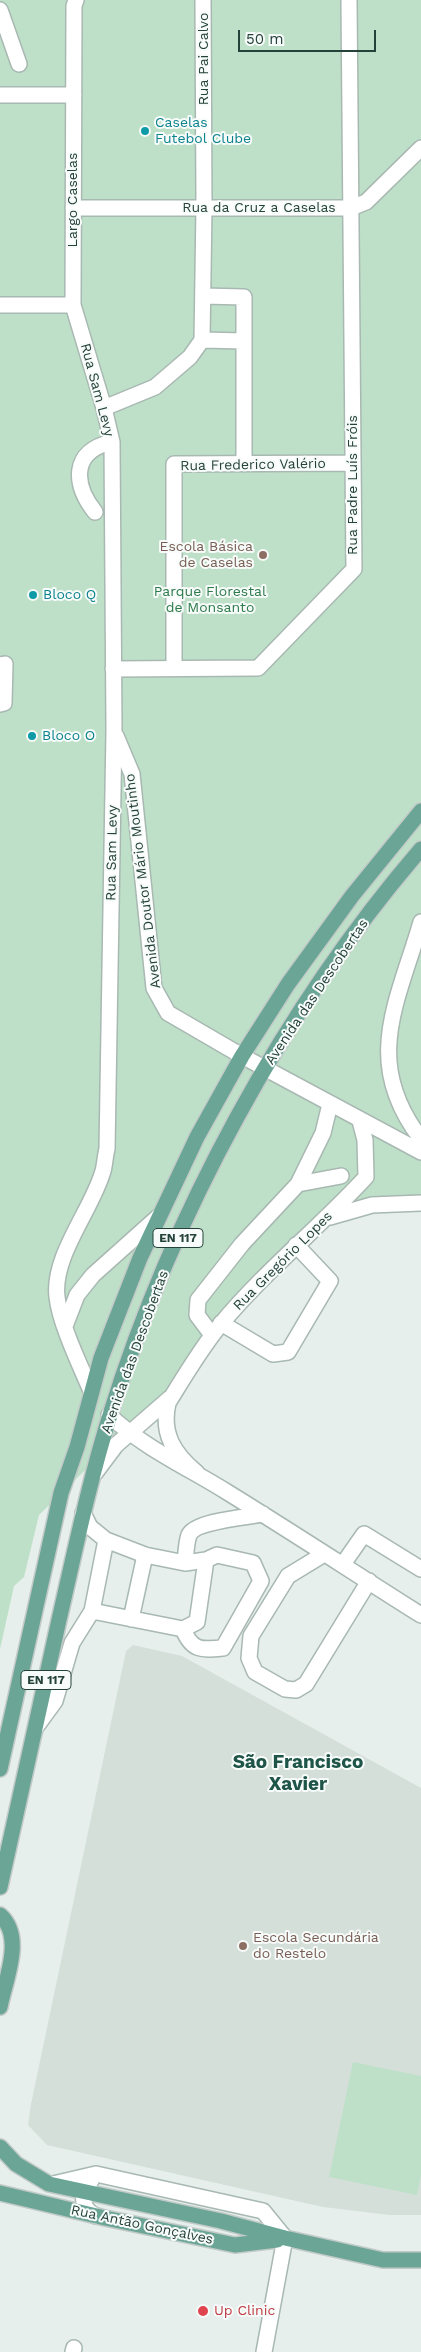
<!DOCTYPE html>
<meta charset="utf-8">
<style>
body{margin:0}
#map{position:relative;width:421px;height:2352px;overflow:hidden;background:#e6efeb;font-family:"Work Sans",sans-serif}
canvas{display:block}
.scale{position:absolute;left:238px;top:30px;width:138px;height:22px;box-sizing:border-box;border:2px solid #24423a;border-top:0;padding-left:6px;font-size:15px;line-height:18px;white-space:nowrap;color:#24423a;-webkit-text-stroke:4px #f7fbf9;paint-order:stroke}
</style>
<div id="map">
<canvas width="421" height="2352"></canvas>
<div class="scale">50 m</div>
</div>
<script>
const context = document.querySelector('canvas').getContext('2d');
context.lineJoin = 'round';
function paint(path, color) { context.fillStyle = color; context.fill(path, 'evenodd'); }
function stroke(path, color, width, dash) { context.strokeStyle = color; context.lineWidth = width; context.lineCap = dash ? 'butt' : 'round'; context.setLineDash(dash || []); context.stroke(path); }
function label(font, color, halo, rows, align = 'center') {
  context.font = font + ' "Work Sans",sans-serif'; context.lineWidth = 4; context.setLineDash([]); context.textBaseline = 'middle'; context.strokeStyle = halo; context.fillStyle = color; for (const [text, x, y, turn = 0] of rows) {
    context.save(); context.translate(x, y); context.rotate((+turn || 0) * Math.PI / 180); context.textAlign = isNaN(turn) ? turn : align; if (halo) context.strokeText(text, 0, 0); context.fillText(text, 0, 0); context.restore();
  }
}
paint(new Path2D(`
 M133,1645L182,1656L421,1788V2215H390L323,2207L47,2145L28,2125L31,2104L126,1651Z`), '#d4dfda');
paint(new Path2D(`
 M0,0H421V1201L362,1206L313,1229L187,1371L39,1515L24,1577L14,1586L0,1649Z
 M353,2062L421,2076V2175L417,2195L329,2177Z`), '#bfe0c8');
const minor = new Path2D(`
 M76,0L74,6L73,305L104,408L112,442L114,730L107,1149C105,1156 105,1164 103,1171C92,1210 52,1256 57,1297C60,1324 80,1365 91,1391
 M0,10L19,64
 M0,95H74
 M73,208H351L366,202L421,148
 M0,305H73
 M202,340L244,341V297L203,296
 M244,341V464
 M104,408L155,387L190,357L202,340L204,207L203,0
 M95,512C73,484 71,451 112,442
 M0,665L5,664L4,703L0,704
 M174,668V464L353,463
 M113,669L258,668L354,569L349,0
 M116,736L132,774L154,988L168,1013L242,1056L421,1152
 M421,922C397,1004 362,1062 421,1139
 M298,1184L341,1176
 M330,1217L372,1205L421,1203
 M221,1323L273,1354L288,1352L330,1281L296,1245
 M65,1326L77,1295L93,1275L159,1216
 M212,1335L197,1315L198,1300L242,1244L298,1184L323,1133L330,1104
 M109,1415C144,1448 187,1467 227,1492C292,1532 356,1574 421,1615
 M95,1473L116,1445L170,1398
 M197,1473C174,1454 161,1434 168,1403C184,1377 201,1348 221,1324C265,1271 319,1228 366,1177L365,1140L360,1121
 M83,1513L90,1527L106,1540L145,1555L185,1563L206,1560L217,1555L253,1563L261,1581L223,1648C201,1650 192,1651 183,1629
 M324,1554L288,1576L251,1636L249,1658L255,1672L285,1689L296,1690L306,1684L369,1581
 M185,1563C186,1555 186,1543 189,1535C195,1521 248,1517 263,1514
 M343,1564L364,1534L421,1569
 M92,1611L106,1540
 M131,1619L145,1555
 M36,1727L55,1701L72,1643L92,1611L183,1629L197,1622L206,1560
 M91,2181C81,2193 80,2209 96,2216
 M53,2184L96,2174L263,2211L285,2238L264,2352
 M73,2352L74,2348`);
const major = new Path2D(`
 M0,1769L61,1493L77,1447L101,1358L140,1258L197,1137L242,1056L288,984L352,896L421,811
 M0,1887C20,1798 40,1709 59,1620C75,1551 89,1482 110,1415C172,1215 284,1008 421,849
 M0,1915C25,1937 5,1980 0,2007
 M0,2147L16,2164L49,2184L221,2221L285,2238L383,2260H421
 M0,2193L105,2218L235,2245L277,2240`);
stroke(minor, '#a8b8b2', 18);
stroke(major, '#c2cac8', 18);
stroke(minor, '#fff', 15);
stroke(major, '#6aa596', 15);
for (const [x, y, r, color] of [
 [145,131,5,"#0f9aa8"],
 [263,555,5,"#8d6e63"],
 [33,595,5,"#0f9aa8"],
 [32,736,5,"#0f9aa8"],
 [243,1946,5,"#8d6e63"],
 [203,2311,6,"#e0444e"]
]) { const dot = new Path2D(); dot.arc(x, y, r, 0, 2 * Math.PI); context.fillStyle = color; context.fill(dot); stroke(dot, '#f7fbf9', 2); }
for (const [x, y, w] of [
 [178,1238,50],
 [46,1680,50]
]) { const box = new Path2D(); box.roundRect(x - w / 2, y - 9.5, w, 19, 4); context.fillStyle = '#f7fbf9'; context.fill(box); stroke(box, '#24423a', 1); }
label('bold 12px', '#24423a', null, [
 ["EN 117",178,1238],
 ["EN 117",46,1680]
]);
label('14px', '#24423a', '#f7fbf9', [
 ["Rua Pai Calvo",204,59,-90],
 ["Largo Caselas",73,200,-90],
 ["Rua da Cruz a Caselas",259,208],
 ["Rua Sam Levy",97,390,75],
 ["Rua Frederico Valério",253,465,-1],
 ["Rua Padre Luís Fróis",353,485,-90],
 ["Rua Sam Levy",112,853,-89],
 ["Avenida Doutor Mário Moutinho",143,881,-97],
 ["Avenida das Descobertas",317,992,-56],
 ["Rua Gregório Lopes",283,1261,-45],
 ["Avenida das Descobertas",135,1352,-70],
 ["Rua Antão Gonçalves",142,2225,12]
]);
label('14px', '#0d838f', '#f7fbf9', [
 ["Caselas",155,123],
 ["Futebol Clube",155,139],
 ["Bloco Q",43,595],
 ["Bloco O",42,736]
], 'left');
label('14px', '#785e54', '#f7fbf9', [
 ["Escola Básica",253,547],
 ["de Caselas",253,563],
 ["Escola Secundária",253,1938,"left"],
 ["do Restelo",253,1954,"left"]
], 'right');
label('14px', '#2d7a4b', '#f7fbf9', [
 ["Parque Florestal",210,592],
 ["de Monsanto",210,608]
]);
label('14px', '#be3a42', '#f7fbf9', [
 ["Up Clinic",214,2311]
], 'left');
label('bold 19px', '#1f5548', '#f7fbf9', [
 ["São Francisco",298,1762],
 ["Xavier",298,1784]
]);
</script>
